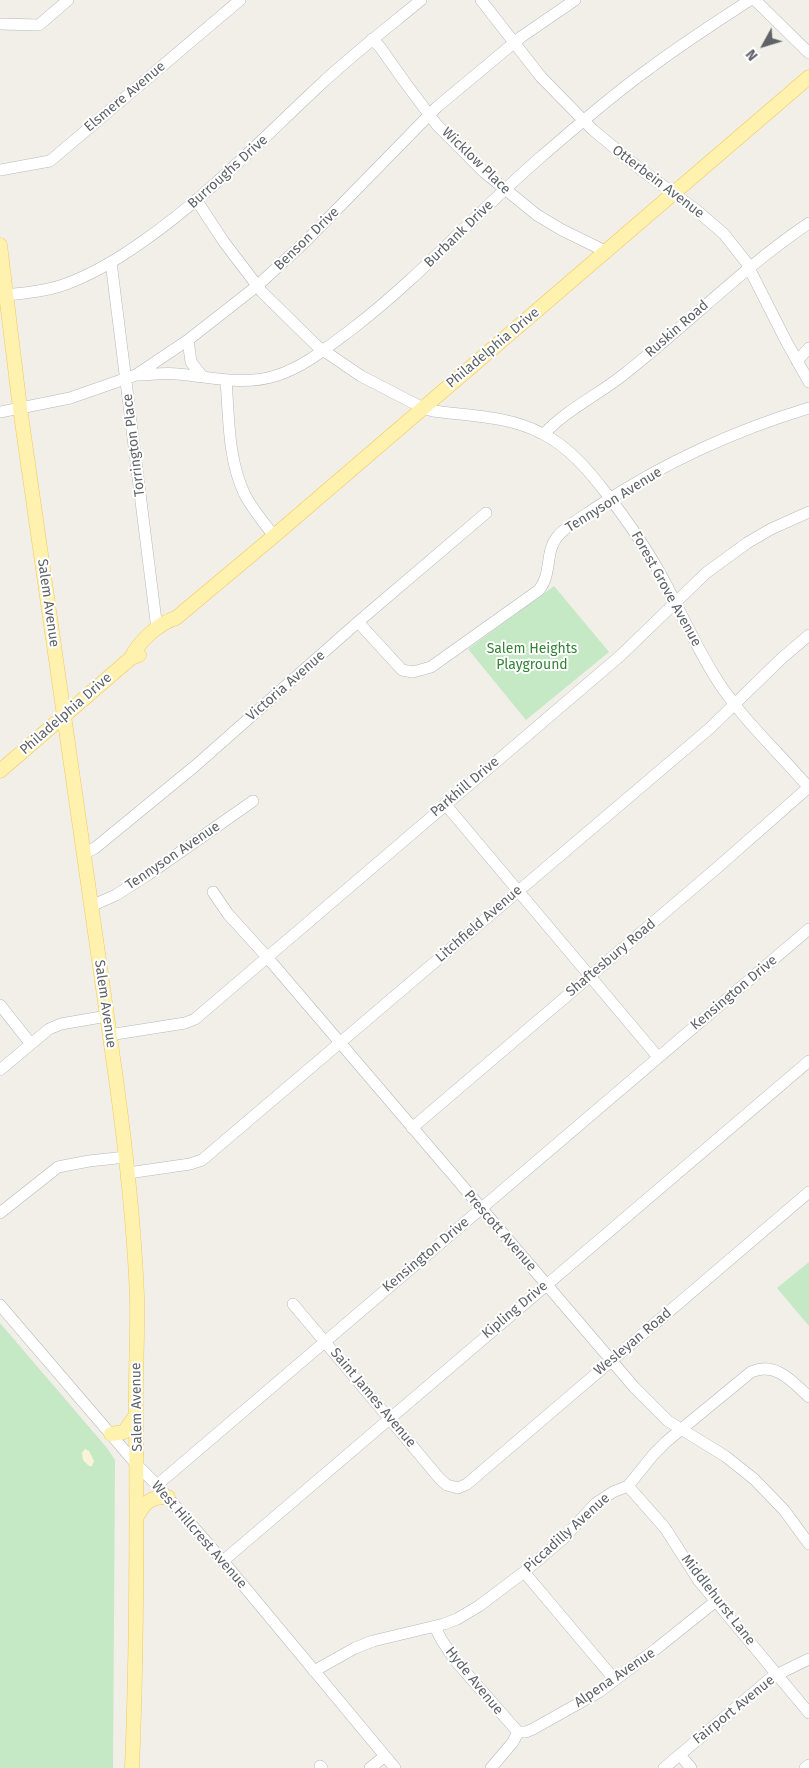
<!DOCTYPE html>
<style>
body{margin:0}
#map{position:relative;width:809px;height:1768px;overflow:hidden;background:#f1efe8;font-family:"Fira Sans",sans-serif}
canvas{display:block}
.north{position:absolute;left:739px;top:20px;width:50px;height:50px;-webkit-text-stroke:4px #fff;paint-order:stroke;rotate:231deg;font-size:14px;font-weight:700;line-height:20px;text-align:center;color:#5f6368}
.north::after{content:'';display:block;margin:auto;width:18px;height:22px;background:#5f6368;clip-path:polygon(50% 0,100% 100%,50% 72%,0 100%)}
</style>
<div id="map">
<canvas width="809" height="1768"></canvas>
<div class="north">N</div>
</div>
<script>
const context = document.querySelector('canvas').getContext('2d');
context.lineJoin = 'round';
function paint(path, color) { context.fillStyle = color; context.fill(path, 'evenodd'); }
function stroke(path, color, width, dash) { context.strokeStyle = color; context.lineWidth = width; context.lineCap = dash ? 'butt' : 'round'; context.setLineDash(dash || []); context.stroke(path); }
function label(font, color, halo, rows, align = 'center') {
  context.font = font + ' "Fira Sans",sans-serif'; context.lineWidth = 4; context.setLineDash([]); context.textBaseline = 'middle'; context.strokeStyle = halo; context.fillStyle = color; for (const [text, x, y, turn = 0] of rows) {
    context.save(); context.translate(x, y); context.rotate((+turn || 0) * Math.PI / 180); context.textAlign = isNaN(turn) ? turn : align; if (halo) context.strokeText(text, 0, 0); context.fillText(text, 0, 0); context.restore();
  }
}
paint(new Path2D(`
 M554,586L609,652L526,720L468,649Z
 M809,1262V1326L777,1288Z
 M0,1323L107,1448L115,1460L113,1768H0Z`), '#c5e8c5');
paint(new Path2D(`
 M85,1449L89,1451L94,1461L92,1466H89L83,1460L82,1453Z`), '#fbf3d9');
const minor = new Path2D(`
 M481,0L541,77L593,130L640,169L695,209L724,234L746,262L786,341L809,382
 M755,0L809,53
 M0,24L39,25L68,0
 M372,39L380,47L404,81L437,125L484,172L537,215L562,230L607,252
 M0,170L50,161L240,0
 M197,201L224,242L262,292L317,346L361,376L423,408L433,411C471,416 509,416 543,434C569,447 589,471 606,493C626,519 645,546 661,575C679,608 694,643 714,675C740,718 777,750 809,788
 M111,262L157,629
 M6,295C26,293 47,291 66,284C93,274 118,259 142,242C208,196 261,140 320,85C352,55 387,28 421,0
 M188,340L191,362L202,376
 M797,361L809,348
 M136,375C150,375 164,372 178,374C211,377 242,386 275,376C304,367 328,347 352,329C420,277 477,212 542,156C577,126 612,95 650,68C682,44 716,22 750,0
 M226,380C229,419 228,460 245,495C253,510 264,523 274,536
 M0,412L70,398L136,375L188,340L257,286L306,241L437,107L521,37L575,0
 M544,434C566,410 598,395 623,375C687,325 742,268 809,223
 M358,622L402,670L413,672L431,667L539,590C552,574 545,552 557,537C568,524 586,515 600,505C664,463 736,430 809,408
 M445,804L658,1057
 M83,854L95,848L195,766L358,622L486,513
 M213,892L228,914L267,957L634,1387L668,1421L725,1456L754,1479L784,1510L809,1544
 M91,906L116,895L149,874L253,801
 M0,1005L31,1044
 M109,1035L185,1023L195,1019L620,656L706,573L747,543L771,529L809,512
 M0,1070L49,1029L61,1024L107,1016
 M412,1128L718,867L809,787
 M128,1173L190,1164L202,1160L709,729L782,658L809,635
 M0,1213L58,1167L89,1161L126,1157
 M293,1304L440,1479L447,1485L458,1488L467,1484L809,1192
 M0,1305L137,1465L157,1485L223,1561L395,1768
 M157,1485L809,929
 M628,1486L665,1528L699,1581L809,1713
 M223,1561L809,1061
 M524,1572L615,1680
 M435,1627L441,1639L454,1659L518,1732
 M314,1671L355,1648L373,1641L444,1624L457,1619L479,1606L524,1572L564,1538L596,1503L613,1492L628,1486L653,1455L667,1441L751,1372C775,1361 792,1381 809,1397
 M518,1732H526L533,1729L599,1692L656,1649L716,1601
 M680,1755L691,1768
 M320,1766L322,1768
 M370,1768L385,1756
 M491,1768L513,1742L518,1732
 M664,1768L772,1677L809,1659
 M805,1768L809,1765`);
const major = new Path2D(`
 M0,245L20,408L116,1079C126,1151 134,1223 137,1296C138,1336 135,1377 136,1417C137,1534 137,1651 132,1768
 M131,658C139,641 159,623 176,618L274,536L809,77
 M0,771L131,658L139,655
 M111,1434L124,1432L136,1415
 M138,1515C145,1502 152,1496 168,1497`);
stroke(minor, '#b5b8bc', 12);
stroke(major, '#f2c960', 15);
stroke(minor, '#fff', 11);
stroke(major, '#fff2af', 14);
label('14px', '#5f6368', '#fff', [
 ["Elsmere Avenue",125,97,-40],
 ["Wicklow Place",476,161,44],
 ["Burroughs Drive",228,172,-42],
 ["Otterbein Avenue",658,182,37],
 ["Burbank Drive",459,234,-44],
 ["Benson Drive",307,239,-44],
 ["Ruskin Road",677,329,-41],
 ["Philadelphia Drive",493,348,-40],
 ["Torrington Place",134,445,-97],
 ["Tennyson Avenue",614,500,-32],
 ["Forest Grove Avenue",666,589,61],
 ["Salem Avenue",48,603,82],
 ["Victoria Avenue",286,686,-41],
 ["Philadelphia Drive",66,714,-41],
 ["Parkhill Drive",465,787,-40],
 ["Tennyson Avenue",173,856,-34],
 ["Litchfield Avenue",479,924,-41],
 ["Shaftesbury Road",611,958,-40],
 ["Kensington Drive",734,993,-40],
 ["Salem Avenue",105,1004,82],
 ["Prescott Avenue",500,1231,49],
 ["Kensington Drive",426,1255,-40],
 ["Kipling Drive",515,1310,-40],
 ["Wesleyan Road",633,1342,-40],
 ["Saint James Avenue",373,1398,50],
 ["Salem Avenue",137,1407,-91],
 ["Piccadilly Avenue",567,1533,-42],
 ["West Hillcrest Avenue",199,1535,49],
 ["Middlehurst Lane",718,1600,52],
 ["Alpena Avenue",615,1678,-34],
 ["Hyde Avenue",474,1681,51],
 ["Fairport Avenue",734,1710,-39]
]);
label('14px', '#348238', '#fff', [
 ["Salem Heights",532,649],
 ["Playground",532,665]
]);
</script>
